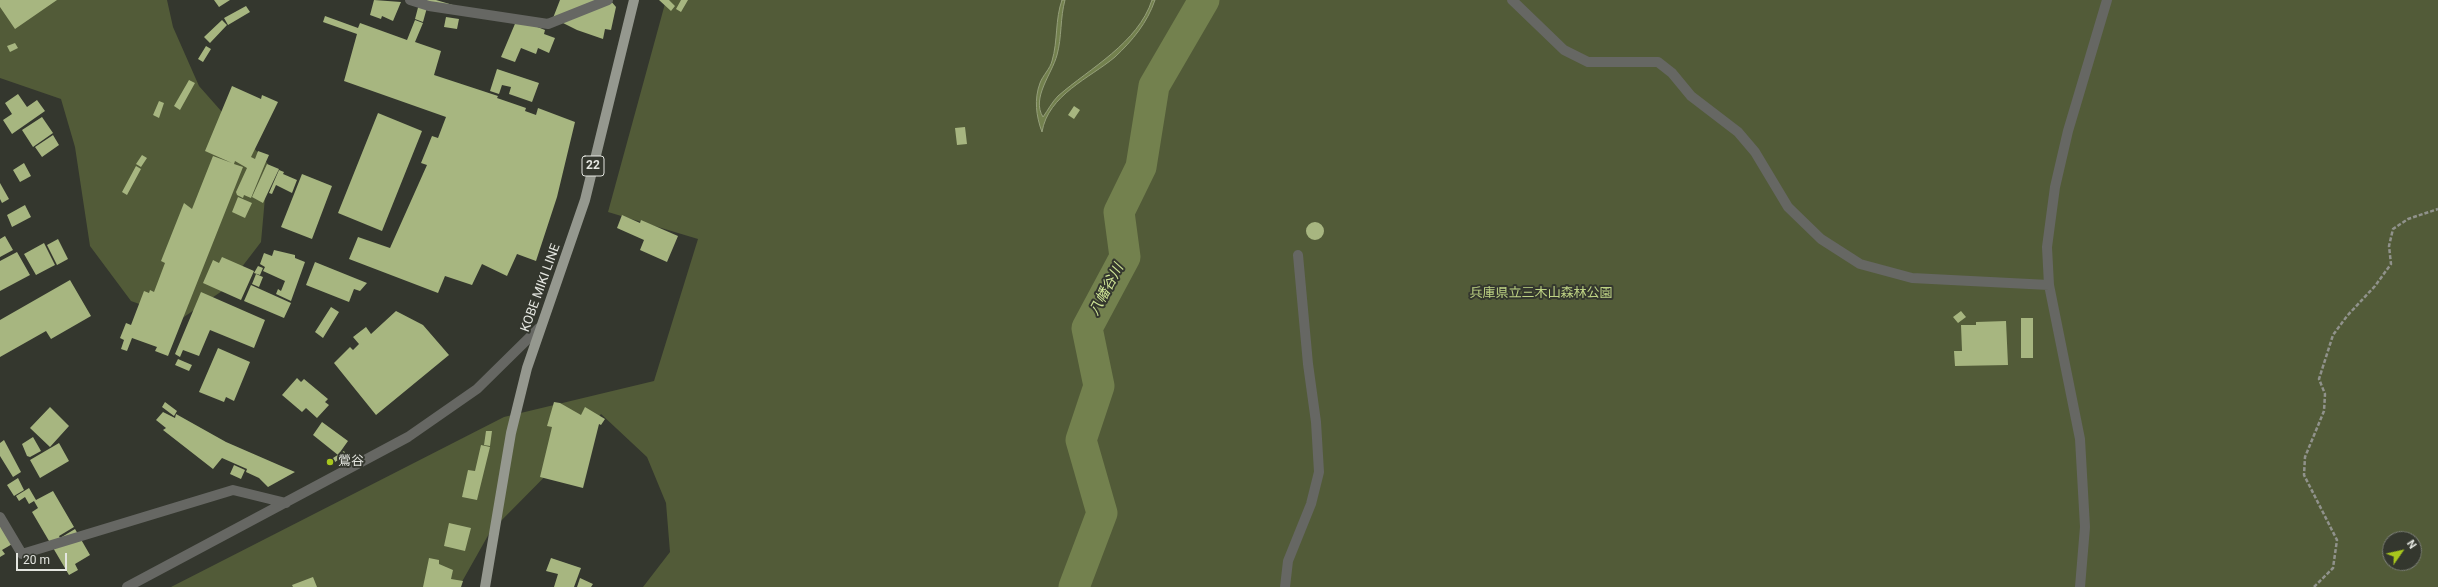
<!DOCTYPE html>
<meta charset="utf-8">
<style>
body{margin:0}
#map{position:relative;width:2438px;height:587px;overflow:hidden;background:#34372e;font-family:Roboto,sans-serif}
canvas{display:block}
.north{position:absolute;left:2382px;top:531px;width:40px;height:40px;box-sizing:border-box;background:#34372e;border:1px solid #7a7d75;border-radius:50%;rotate:56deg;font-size:11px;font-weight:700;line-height:16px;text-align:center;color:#e4e6e0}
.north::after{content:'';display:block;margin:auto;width:14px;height:18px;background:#a8c71d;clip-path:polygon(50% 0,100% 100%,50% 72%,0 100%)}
.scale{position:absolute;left:16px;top:553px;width:51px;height:18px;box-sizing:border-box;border:2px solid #e4e6e0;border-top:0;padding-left:5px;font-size:12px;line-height:14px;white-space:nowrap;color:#e4e6e0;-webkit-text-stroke:3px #34372e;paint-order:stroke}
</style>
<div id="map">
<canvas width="2438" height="587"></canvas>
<div class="north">N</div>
<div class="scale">20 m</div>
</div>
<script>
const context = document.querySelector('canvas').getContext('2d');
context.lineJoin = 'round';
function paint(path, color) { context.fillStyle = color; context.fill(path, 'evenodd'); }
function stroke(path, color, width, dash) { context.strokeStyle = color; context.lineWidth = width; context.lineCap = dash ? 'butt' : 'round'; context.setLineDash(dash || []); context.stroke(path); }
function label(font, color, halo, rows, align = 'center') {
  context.font = font + ' Roboto,"Noto Sans JP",sans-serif'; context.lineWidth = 4; context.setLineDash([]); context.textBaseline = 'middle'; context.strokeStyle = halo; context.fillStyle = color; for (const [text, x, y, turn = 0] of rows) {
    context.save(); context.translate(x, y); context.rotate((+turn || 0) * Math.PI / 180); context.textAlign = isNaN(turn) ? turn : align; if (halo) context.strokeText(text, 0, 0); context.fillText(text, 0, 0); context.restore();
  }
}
paint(new Path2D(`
 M0,0H167L173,27L199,86L268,164L261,242L225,289L181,319L131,301L90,246L75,147L61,99L0,78Z
 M666,0H2438V587H643L670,552L666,503L647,457L601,414L583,438L490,532L459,587H171L504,417L654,381L698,239L608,212ZM2390,539H2414V563H2390Z`), '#525b38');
const water = new Path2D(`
 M1062,0H1065C1060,18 1062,37 1057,55C1052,74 1031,98 1043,117C1048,110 1052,102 1058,96C1090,68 1138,43 1152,0H1155C1147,23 1133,40 1115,57C1090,78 1048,95 1042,132C1036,116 1034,99 1040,83C1043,75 1050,69 1052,61C1058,41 1055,19 1062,0Z`);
paint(water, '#73814e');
stroke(water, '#959f7a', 1);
stroke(new Path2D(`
 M1074,587L1102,513L1081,440L1099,386L1087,328L1125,257L1119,212L1141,167L1154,86L1204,0`), '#73814e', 31);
paint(new Path2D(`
 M0,0H57L15,29L0,7Z
 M214,0H230L219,7Z
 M374,0L401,2L393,21L382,16L381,19L370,15Z
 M420,0H436L453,5L428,4L423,22L415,19Z
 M560,0H610L616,7L611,30L605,29L603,39L577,30L553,18Z
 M659,0H669L675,6L671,11Z
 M681,0H688L681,12L676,9Z
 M246,6L250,12L228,25L224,18Z
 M325,16L358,28L360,23L407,40L415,20L423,23L415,42L441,51L434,75L498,96L497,98L526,108L525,111L536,115L538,108L575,122L557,197L536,261L517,254L507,276L482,264L472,285L445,276L438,293L349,259L358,237L390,248L427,165L421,163L432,136L438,138L446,117L344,81L357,34L323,22Z
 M446,17L459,19L457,29L444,27Z
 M517,19L545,30L544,34L555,38L549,53L538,48L536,54L521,48L515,62L501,57Z
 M222,20L227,25L210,43L204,37Z
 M15,43L18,48L10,52L7,46Z
 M206,46L211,49L203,62L198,59Z
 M497,69L539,83L532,102L509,94L511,87L502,85L499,94L490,91Z
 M189,80L195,83L180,110L174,106Z
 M232,86L261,99L262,95L278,102L251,157L255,159L258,151L269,155L265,164L251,198L244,195L243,198L237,195L236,192L247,168L235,161L234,164L243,167L168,356L155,351L157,347L132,338L127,351L121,349L124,340L120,338L126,323L131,325L144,291L149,293L150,290L154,292L165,263L161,261L184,203L192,209L213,156L232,163L205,151Z
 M18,94L27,107L37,100L45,111L12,134L3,120L12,114L5,103Z
 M159,101L164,103L159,118L153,115Z
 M1074,106L1080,110L1074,119L1068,115Z
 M378,113L422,131L382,231L338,213Z
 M42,117L53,133L33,147L22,130Z
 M965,127L967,144L957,145L955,128Z
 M53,135L59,145L42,157L35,147Z
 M142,155L147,158L141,167L136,164Z
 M24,163L31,176L20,182L13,170Z
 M267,164L279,169L263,203L252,197Z
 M136,166L141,169L127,195L122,192Z
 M279,170L284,172L283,174L297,180L292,193L276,185L272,194L269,193Z
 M302,174L332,186L312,239L281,227Z
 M0,183L9,199L2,203L0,199Z
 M238,197L252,203L245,218L232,212Z
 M25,205L31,217L12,227L7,215Z
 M622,215L640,223L641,220L678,236L667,262L640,250L644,240L617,228Z
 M1306 231a9 9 0 1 1 18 0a9 9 0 1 1-18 0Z
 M5,236L13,250L0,257V239Z
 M58,239L68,259L57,265L47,245Z
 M44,243L55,265L36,275L24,254Z
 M274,250L295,255V258L305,262L291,301L276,294L278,289L281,291L285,281L263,271L265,267L260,264L264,253L272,256Z
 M17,252L30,275L0,291V261Z
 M222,257L254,271L241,300L203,283L213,260L219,263Z
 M315,262L367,283L360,291L354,289L349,302L306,285Z
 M258,266L263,268L260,275L254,273Z
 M256,274L263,277L259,287L252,284Z
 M70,280L91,316L51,339L46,331L0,357V320Z
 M251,285L291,303L284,318L244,301Z
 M201,292L265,320L254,348L210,330L199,356L183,350L180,357L175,354Z
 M331,307L339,312L323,338L315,332Z
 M396,311L423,325L449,355L376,415L334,363L350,347L353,350L359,344L353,337L366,327L371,334Z
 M1961,311L1966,317L1958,323L1953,317Z
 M2021,318H2033V358H2021Z
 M2006,321L2008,365L1955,366L1954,351H1962L1961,325H1976V322Z
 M218,348L250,362L234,401L226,397L224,402L199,392Z
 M178,359L192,365L189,371L175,365Z
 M297,378L301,382L304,379L328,399L325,402L329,405L317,418L306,408L302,412L282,395Z
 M165,402L177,411L174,416L162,407Z
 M554,402L560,403L581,415L585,407L605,419L601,425L599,424L583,488L540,477L552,427L547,426Z
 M50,407L69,426L50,447L30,428Z
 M163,412L175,418L176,414L226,442L295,472L268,487L259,478L246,472L247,469L222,458L213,469L163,430L166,428L156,420Z
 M322,422L348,441L338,455L313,435Z
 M486,431H492L490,446L484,445Z
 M33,437L41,451L30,457L27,456L22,444Z
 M4,440L21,472L13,477L0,456V443Z
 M59,443L69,461L40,478L30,460Z
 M481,445L490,447L477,500L462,497L468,470L475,471Z
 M344,451L346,455L335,462L333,458Z
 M234,465L245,470L241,479L230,474Z
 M18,478L24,490L14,496L7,485Z
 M29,488L36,500L53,491L74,527L59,536L60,538L75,529L90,555L75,564L78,570L69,575L32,512L38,508L34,501L29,504L25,497L19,501L16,496Z
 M0,518L14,543L2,550L5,554L0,557Z
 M449,523L471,528L465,551L444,546Z
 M429,558L439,560V564L453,570L451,579L463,581L461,587H423Z
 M551,558L581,568L574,587H554L558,574L546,571Z
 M313,577L317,587H293L292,585Z
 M580,578L593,584L591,587H577Z`), '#a7b680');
stroke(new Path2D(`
 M2314,587L2333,568L2337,540L2304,475L2305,457L2324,411L2325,394L2319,379L2333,335L2347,316L2375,286L2391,264L2389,246L2393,229L2408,219L2438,209`), '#90928b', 2.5, [4, 2]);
stroke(new Path2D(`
 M410,0L429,6L548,24L608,0
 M1512,0L1564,50L1588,62H1658L1672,73L1691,96L1738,132L1755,152L1788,207L1821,239L1860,264L1912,278L2049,285
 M0,517L22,554L233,490L286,503
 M127,587L408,437L477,389L539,328
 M1285,587L1288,561L1311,504L1319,472L1316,422L1308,364L1298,255
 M2080,587L2085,527L2080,439L2049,285L2047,247L2055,187L2068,131L2107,0`), '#666763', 10);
stroke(new Path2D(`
 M485,587L511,433L527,368L585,200L634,0`), '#95988f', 10);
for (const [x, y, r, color] of [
 [330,462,4,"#a8c71d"]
]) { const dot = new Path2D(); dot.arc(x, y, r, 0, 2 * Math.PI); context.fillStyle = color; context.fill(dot); stroke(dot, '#34372e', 1.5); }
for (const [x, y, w] of [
 [593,166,22]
]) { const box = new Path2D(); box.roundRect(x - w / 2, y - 10, w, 20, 3); context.fillStyle = '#34372e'; context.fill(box); stroke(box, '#e4e6e0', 1); }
label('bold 12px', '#e4e6e0', null, [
 ["22",593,166]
]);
label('13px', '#e4e6e0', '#34372e', [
 ["KOBE MIKI LINE",541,288,-70]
]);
label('13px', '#bed384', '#34372e', [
 ["兵庫県立三木山森林公園",1541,294]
]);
label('13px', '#e4e6e0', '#34372e', [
 ["鶯谷",338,462]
], 'left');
label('italic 14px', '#d1e797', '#34372e', [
 ["八幡谷川",1107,290,-62]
]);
</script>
